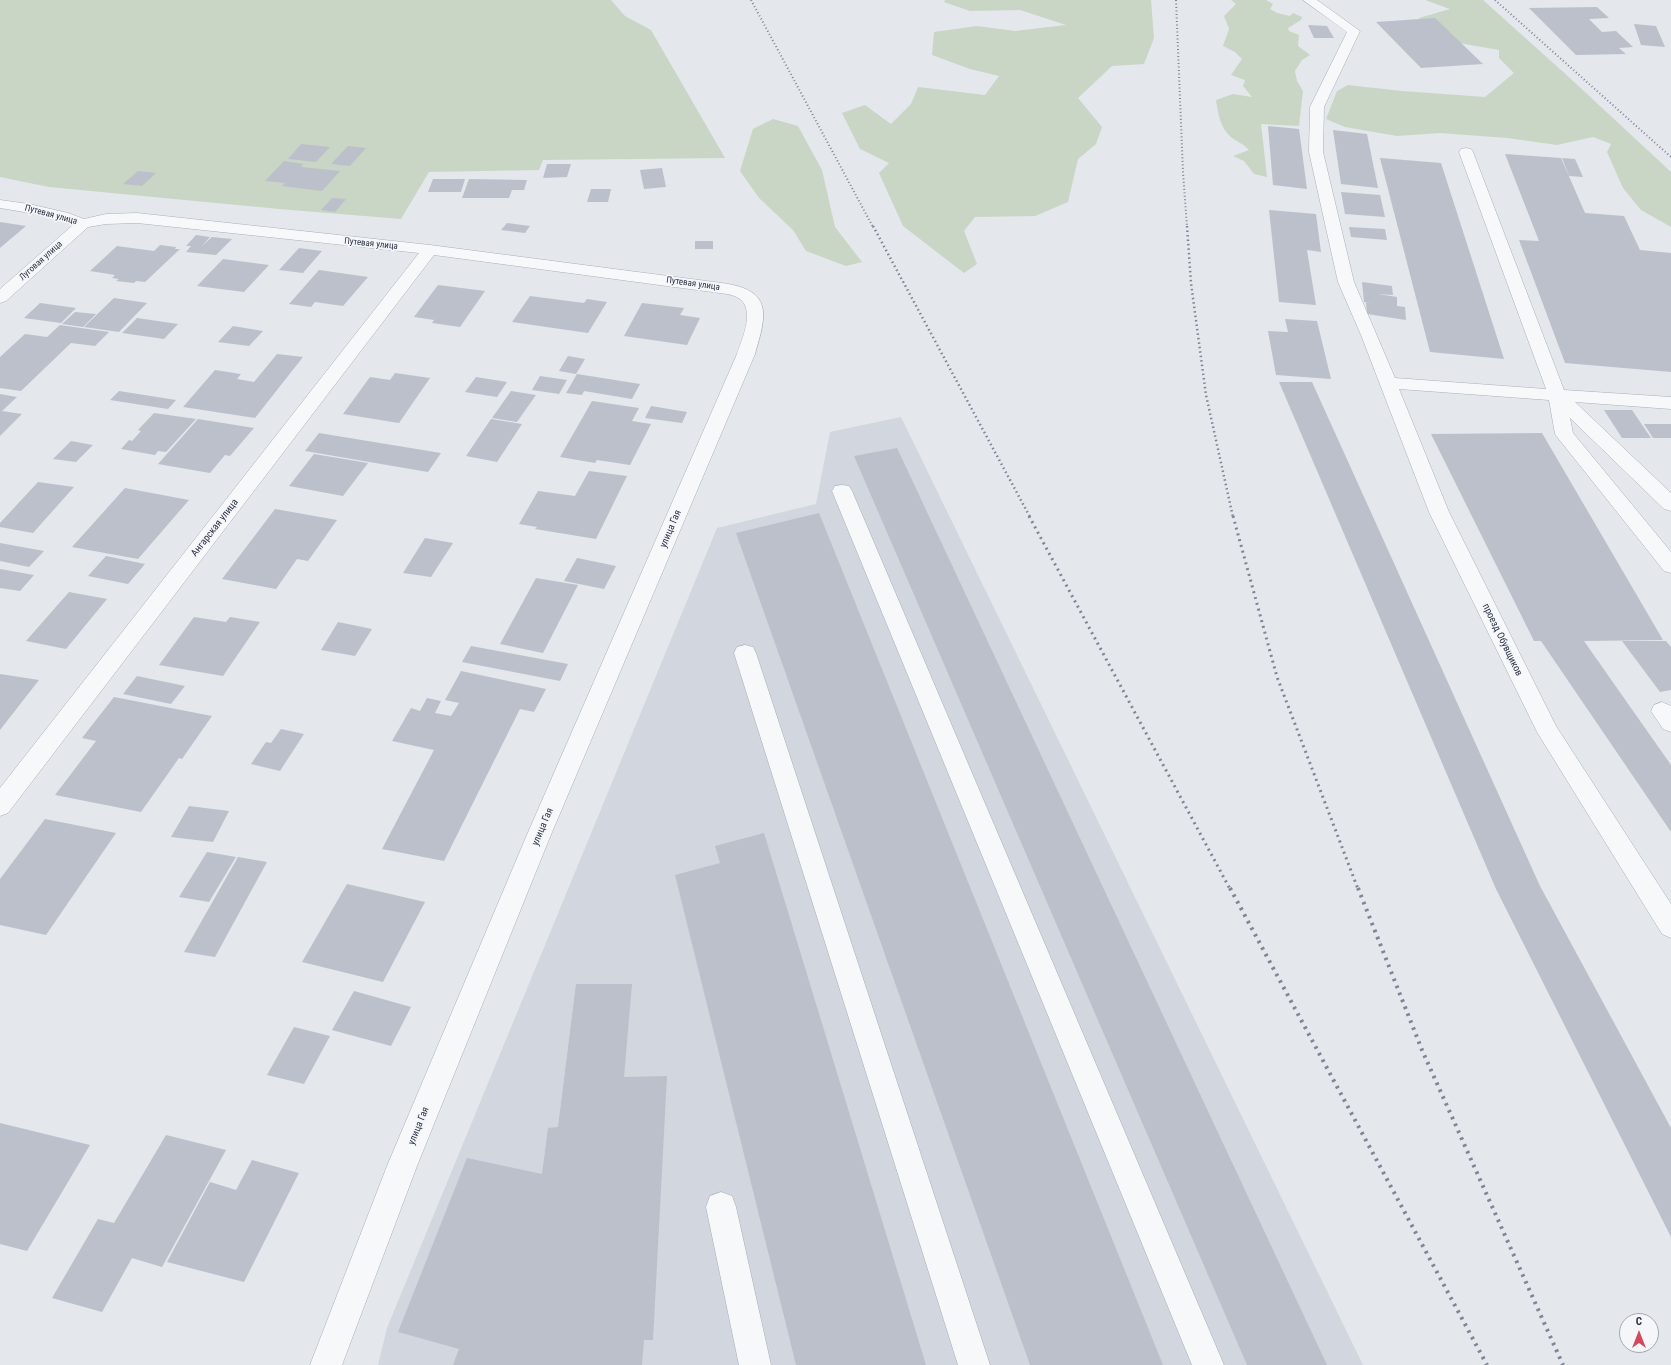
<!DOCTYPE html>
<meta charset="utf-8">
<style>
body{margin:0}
#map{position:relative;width:1671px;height:1365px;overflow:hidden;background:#e4e7ec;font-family:"Roboto Condensed",sans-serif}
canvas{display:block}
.north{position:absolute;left:1619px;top:1313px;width:40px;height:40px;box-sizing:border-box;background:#f4f6f9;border:1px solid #a4a8b1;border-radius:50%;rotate:0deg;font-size:11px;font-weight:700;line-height:16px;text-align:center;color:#2b3445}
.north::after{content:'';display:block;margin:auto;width:14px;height:18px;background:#d1495b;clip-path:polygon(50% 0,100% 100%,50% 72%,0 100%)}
</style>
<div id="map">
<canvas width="1671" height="1365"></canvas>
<div class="north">С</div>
</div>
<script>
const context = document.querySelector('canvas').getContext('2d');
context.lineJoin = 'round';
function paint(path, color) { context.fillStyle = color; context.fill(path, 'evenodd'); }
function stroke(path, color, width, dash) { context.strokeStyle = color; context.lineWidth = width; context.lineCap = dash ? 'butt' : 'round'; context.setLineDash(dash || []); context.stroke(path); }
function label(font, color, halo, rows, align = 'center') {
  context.font = font + ' "Roboto Condensed",sans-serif'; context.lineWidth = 3.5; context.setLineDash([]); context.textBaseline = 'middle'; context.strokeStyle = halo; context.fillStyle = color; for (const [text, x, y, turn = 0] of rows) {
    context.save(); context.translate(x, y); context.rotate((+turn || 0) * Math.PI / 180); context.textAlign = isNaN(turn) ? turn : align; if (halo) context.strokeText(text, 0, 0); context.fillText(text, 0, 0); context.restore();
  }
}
paint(new Path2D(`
 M901,417L1363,1365H378L387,1328L717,528L816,504L830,432Z`), '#d2d6de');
paint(new Path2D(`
 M0,0H611L625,16L651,30L725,158L543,160L539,170L429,172L401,219L279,209L49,187L0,177Z
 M945,0H1151L1154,38L1144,64L1112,66L1078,98L1102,127L1096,144L1078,159L1068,202L1035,216L975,217L964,231L977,264L964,273L903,226L879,173L889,163L860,149L842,113L865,105L891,124L911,104L918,87L985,95L999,76L970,69L932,55L934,32L977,26L1015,31L1066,25L1020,10L970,11L944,2Z
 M1231,0H1266L1273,4L1270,9L1277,13L1290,16L1293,13L1302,17L1301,20L1288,28L1289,31L1299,35L1298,46L1310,55L1302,60L1295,71L1297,81L1303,91L1299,126L1261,124L1267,177L1254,174L1244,161L1233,156L1249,150C1244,144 1237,142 1231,137C1220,128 1218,113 1216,100L1233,94L1252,97L1243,86L1245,80L1231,75L1242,59L1235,52L1223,46L1229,29L1224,16L1236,4Z
 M1425,0H1483L1571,79L1671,172V227L1641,210L1623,188L1607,152L1611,144L1593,137L1557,145L1507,138L1440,133L1397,136L1345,127L1326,119L1337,91L1348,85L1402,91L1485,97L1514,73L1499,58V50L1430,38L1419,18L1450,9Z
 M773,119L798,126L822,170L835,227L862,262L846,266L806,251L793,230L759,198L740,171L753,129Z`), '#c9d6c5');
paint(new Path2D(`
 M1597,7L1609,18L1589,19L1602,32L1616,31L1633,47L1619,48L1626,54L1576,55L1529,8Z
 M1435,18L1483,64L1421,68L1376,22Z
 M1634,24L1656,26L1665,47L1641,45Z
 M1308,25L1327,26L1334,38H1314Z
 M1268,126L1299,129L1307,189L1273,185Z
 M1333,130L1367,134L1378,188L1341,184Z
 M301,144L330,147L316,162L288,159Z
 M348,146L366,148L350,166L331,164Z
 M1505,154L1561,158L1585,213L1624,216L1640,250L1671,253V372L1565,363L1519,240L1539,241Z
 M1380,158L1441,163L1504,359L1430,352Z
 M1562,158L1575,159L1583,177L1569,176Z
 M284,161L303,164L301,167L340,171L322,191L282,186L285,183L265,181Z
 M547,164H571L567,177L543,178Z
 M662,168L666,187L644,189L640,170Z
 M138,171L156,173L142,186L123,184Z
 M433,179H465L461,192H428Z
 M469,179L527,180L524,190H512L509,198H462Z
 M591,189H611L608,202H587Z
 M1341,192L1380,195L1385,217L1345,214Z
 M332,198L346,199L335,212L321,210Z
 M1269,210L1316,214L1321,252L1307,250L1316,305L1279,302Z
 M0,222L26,226L0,248Z
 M507,223L530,226L525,233L501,230Z
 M1349,227L1385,229L1387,240L1351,237Z
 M196,235L210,237L202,246L212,237L232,239L216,255L186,252L191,246H186Z
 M695,241H713V249H695Z
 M160,245L176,247L175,249H180L145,282L136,281L134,283L116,281L119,279L112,278L115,275L90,271L117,246L154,251Z
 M299,248L322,251L303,273L279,270Z
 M223,259L269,265L244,292L197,286Z
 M319,270L368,277L343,306L315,302L311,307L289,304Z
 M1362,282L1392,286L1393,295L1378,294L1397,297V306L1405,307L1406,320L1367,314L1366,302L1375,303L1364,302Z
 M438,285L485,291L460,327L432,323L434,320L414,317Z
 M530,296L584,303L587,299L607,302L588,333L512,322Z
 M114,298L147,303L119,332L84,327Z
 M40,303L76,308L61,323L24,318Z
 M642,303L684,308L680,315L700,318L687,345L624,336Z
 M75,312L96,314L83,327L62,324Z
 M137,318L178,324L164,339L122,333Z
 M1285,319L1317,321L1331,379L1276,375L1268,331L1288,332Z
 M60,325L109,332L95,346L71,343L21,391L0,388V357L25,334L47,337Z
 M233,326L263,331L249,346L218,342Z
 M277,354L303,357L255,418L183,407L215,370L241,374L237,379L254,382Z
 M568,356L585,359L576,374L559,371Z
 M395,373L430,378L399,423L343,414L370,377L390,380Z
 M577,374L640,384L632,399L584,391L582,395L566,393Z
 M540,376L567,380L559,394L532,390Z
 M476,377L507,382L497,397L465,392Z
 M1279,382H1312L1540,886L1671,1128V1237L1496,889Z
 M119,391L176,400L168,409L110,400Z
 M511,391L536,395L517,422L492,418Z
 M0,394L17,397L2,411L22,414L0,436Z
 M592,401L639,408L632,421L651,424L630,465L597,460L595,463L560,457Z
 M651,406L687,412L682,423L645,418Z
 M1604,410H1632L1651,438H1622Z
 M154,413L196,419L166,452L158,451L155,455L121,449L129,440L132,441L141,431L138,430Z
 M198,419L254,428L230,456L225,455L210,473L158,464Z
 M491,419L522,424L497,462L466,456Z
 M1644,424H1671V438H1653Z
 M319,433L441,453L428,472L305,451Z
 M1542,433L1663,640L1584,641L1671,765V832L1541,641H1534L1431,434Z
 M71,441L93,445L76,462L53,459Z
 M897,448L1327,1365H1247L854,456Z
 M314,454L368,463L343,496L289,486Z
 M589,471L627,476L596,539L535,529L537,527L519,524L538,491L575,496Z
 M38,482L74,487L33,533L0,527V523Z
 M125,488L189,500L138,559L72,547Z
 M275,509L337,520L308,561L297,559L276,589L222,579Z
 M819,513L1163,1365H1030L736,533Z
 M425,538L453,543L431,577L403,573Z
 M0,543L44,551L29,567L0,561Z
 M106,556L145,564L128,584L88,576Z
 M577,558L616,566L604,589L564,581Z
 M0,569L34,575L20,591L0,588Z
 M536,578L578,585L543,653L500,644Z
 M69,592L107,599L66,649L26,641Z
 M194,617L226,622L230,617L260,622L223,676L159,665Z
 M338,622L372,629L355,656L321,650Z
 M1622,641H1666L1671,647V690L1660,692Z
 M471,646L568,664L560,681L462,662Z
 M461,671L546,689L534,712L520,709L444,861L382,849L434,750L392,741L411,708L420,711L427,698L441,701L435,713L451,716L459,703L445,700Z
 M0,674L39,680L0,730Z
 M137,676L185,686L171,704L123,694Z
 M114,697L212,716L182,759L179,758L141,812L55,795L96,741L82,738Z
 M281,729L304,734L280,771L251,764L266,742L271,743Z
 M189,806L229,811L213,842L171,837Z
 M45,819L116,833L46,935L0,925V879Z
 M764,833L926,1365H796L675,875L720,863L715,846Z
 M207,852L236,857L209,902L179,897Z
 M238,857L267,862L215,957L184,952Z
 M347,884L425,902L383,982L302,962Z
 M576,984H632L624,1077L667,1076L653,1340H644L642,1365H453L459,1349L398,1332L467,1158L542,1174L548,1128L558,1127Z
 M354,991L411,1007L391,1046L332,1030Z
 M294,1027L330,1036L304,1084L267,1075Z
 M0,1123L90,1145L27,1251L0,1244Z
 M166,1135L226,1150L162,1267L132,1258L102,1312L52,1298L98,1219L114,1223Z
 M252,1160L299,1173L244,1282L167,1262L210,1182L236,1190Z`), '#bbc0ca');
const minor = new Path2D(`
 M1303,0H1317L1360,31L1324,107L1323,152L1354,282L1395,378L1546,389L1459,152L1461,149L1466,148L1471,149L1473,152L1564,390L1671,397V409L1575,402L1671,493V511L1664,509L1570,418L1573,433L1671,552V573L1664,571L1558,438L1555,434L1549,400L1399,389L1449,512L1556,726L1671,904V938L1662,934L1537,732L1429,512L1361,335L1338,282L1309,152L1310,107L1347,32Z
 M0,200L29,204L68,213L84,219L106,214L137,213L430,245L722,283C773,290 767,314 755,354L550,837L417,1166L342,1365H310L387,1166L526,837L737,354C744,334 760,299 727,294L434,255L8,813L0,816V788L419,253L137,223L106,224L88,227L6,301L0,303V289L73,225C49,216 25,212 0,208Z
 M842,485L849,486L852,491L1224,1365H1192L832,491L835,486Z
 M745,645L753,647L756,653L990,1365H958L734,653L737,647Z
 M1662,702L1671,706V732L1663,729L1651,711L1654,705Z
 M721,1192L732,1196L736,1207L771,1365H739L706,1207L710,1196Z`);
stroke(minor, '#a9aeb7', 1);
paint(minor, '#f7f8fa');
stroke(new Path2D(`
 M751,0L873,227
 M1176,0L1183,172L1187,227
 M1495,0L1671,157`), '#7d8696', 2, [1, 2.5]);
stroke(new Path2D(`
 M873,226L1030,517
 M1187,226L1191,283L1206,395L1233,517`), '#7d8696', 2.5, [1.5, 3]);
stroke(new Path2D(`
 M1029,516L1230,889
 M1233,516L1277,677L1358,889`), '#7d8696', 3, [2, 4]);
stroke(new Path2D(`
 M1230,888L1487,1365
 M1358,888L1422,1050L1563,1365`), '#7d8696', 4, [2.5, 5]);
label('9px', '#2b3445', '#f4f6f9', [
 ["Путевая улица",51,215,15],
 ["Путевая улица",371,244,6],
 ["Луговая улица",41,261,-42],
 ["Путевая улица",693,284,8]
]);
label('10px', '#2b3445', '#f4f6f9', [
 ["Ангарская улица",215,528,-52],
 ["улица Гая",671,529,-67],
 ["проезд Обувщиков",1502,640,64],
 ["улица Гая",543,827,-67],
 ["улица Гая",419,1126,-68]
]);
</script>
